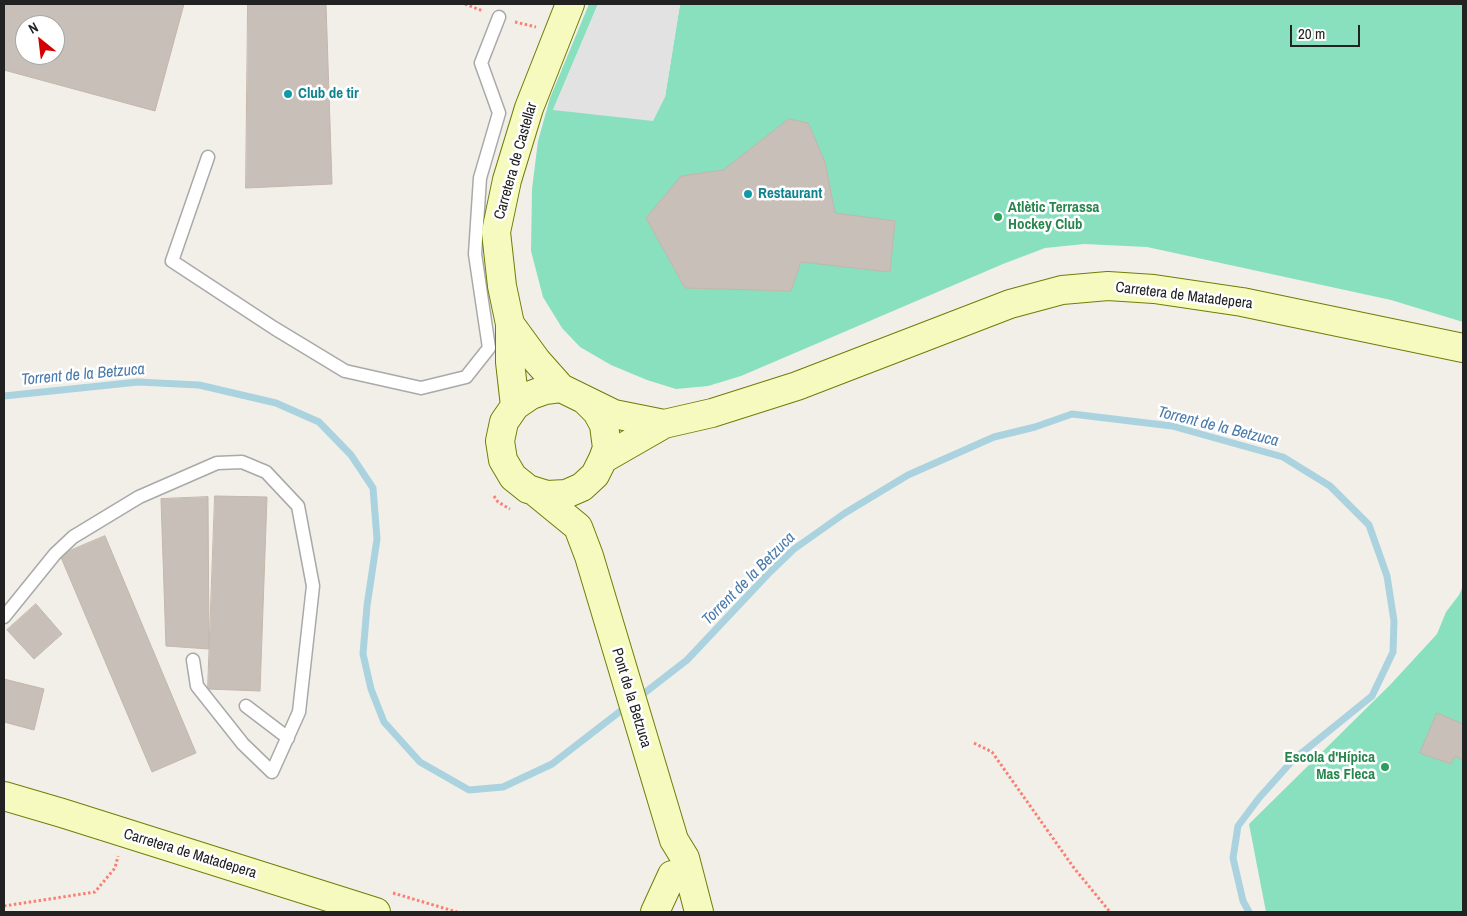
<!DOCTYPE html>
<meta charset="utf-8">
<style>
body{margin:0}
#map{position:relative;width:1467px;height:916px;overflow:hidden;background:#f2efe9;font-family:"Archivo Narrow",sans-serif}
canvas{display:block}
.frame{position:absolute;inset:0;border:5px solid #222;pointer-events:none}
.north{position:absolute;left:15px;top:15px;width:50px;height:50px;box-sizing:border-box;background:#fff;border:1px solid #a7a7a7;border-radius:50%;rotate:331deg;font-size:14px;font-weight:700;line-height:20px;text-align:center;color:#222}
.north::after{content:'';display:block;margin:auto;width:18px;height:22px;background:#d40000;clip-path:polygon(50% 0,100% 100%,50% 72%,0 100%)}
.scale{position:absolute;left:1290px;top:25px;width:70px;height:22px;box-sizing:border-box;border:2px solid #222;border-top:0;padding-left:6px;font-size:15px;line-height:18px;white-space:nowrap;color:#222;-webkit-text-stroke:4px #fff;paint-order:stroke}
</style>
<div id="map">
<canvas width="1467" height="916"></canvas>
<div class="frame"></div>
<div class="north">N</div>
<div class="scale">20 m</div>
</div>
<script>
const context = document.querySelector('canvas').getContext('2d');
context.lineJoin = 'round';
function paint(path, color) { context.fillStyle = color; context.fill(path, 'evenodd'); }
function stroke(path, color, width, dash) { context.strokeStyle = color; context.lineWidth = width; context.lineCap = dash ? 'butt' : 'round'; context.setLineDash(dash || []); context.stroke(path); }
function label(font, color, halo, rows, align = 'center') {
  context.font = font + ' "Archivo Narrow",sans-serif'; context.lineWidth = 5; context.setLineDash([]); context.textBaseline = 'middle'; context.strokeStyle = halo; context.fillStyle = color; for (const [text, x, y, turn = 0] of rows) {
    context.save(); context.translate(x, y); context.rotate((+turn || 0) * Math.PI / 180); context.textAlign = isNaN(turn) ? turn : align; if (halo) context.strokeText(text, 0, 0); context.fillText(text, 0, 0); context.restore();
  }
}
paint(new Path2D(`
 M589,4H598L553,110L665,97L680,4H1463V322L1391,300L1147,247L1084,244L1045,248L1003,264L741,376L708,386L676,389L647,380L611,365L580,347L562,328L543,297L531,251L532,189L538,141L550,98Z
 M1463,586V912H1266L1249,824L1390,685L1437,634L1446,612L1459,595Z`), '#88e0be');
paint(new Path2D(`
 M598,4H680L665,97L653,121L553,110Z`), '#e2e2e2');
stroke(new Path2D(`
 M4,396L138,382L199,385L276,403L319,422L351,455L373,488L377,539L367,606L363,654L371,689L384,722L420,762L469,790L503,787L552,764L627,706
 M638,698L687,660L768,574L794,549L845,513L908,475L994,437L1035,427L1072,414L1172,426L1283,457L1330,486L1369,525L1387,576L1394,621L1393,652L1372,696L1293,760L1259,798L1238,826L1233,858L1243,901L1249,912`), '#aad3df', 7);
const building = new Path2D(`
 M4,4H184L155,111L4,70ZM25,25H55V55H25Z
 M248,4H326L332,184L246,188Z
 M789,119L808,123L825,162L835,213L895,221L890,272L801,262L791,291L685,288L646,218L681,176L723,170Z
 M215,496L267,497L260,691L208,689Z
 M208,497L209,649L166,646L161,499Z
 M105,536L196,753L152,772L60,555Z
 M36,604L62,634L34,659L7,630Z
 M4,679L44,689L34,730L4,722Z
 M1437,713L1463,724V760L1455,756L1451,764L1420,753Z`);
paint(building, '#c7bfb8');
stroke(building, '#c4b6ab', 1);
const lane = new Path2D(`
 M208,157L172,261L274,328L345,371L421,388L466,377L489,348L475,254L480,178L499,113L481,63L499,17
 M4,617L55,554L73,537L139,497L217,463L242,462L266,472L298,506L313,586L299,712L272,772L243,744L197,686L193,660
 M246,706L288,738`);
const secondary = new Path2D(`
 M510,324L537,361L561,388
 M586,401L597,412L604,425L607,448L603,459L595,475L582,487L566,494L547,495L528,489L513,477L503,460L500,441L504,422L515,406L531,395L545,390L561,388L614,414L664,424
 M515,406L510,362V324L502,286L496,232L507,180L529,108L570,4
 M603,459L664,424L712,413L797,386L1010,304L1062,290L1108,286L1154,289L1242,302L1463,348
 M534,491L578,527L589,556L674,840L685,858L699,912
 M4,796L62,813L376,912
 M655,912L672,875`);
stroke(lane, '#a9a9a9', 15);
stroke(secondary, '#707d05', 30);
stroke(new Path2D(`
 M465,4L483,11
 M515,22L536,27
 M494,496L498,502L510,509
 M974,743L992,752L1074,868L1110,912
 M393,893L457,912
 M4,906L95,892L115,868L118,856`), '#fa8072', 3, [2.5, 2.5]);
stroke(lane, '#fff', 12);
stroke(secondary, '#f7fabf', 28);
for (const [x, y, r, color] of [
 [288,94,5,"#0f9aa8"],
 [748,194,5,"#0f9aa8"],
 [998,217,5,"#2e9e5b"],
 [1385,767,5,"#2e9e5b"]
]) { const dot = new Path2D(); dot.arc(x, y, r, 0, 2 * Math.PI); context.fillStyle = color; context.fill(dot); stroke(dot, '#fff', 2); }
label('bold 15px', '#0d838f', '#fff', [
 ["Club de tir",298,94],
 ["Restaurant",758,194]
], 'left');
label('15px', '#222', '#fff', [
 ["Carretera de Castellar",516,161,-74],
 ["Carretera de Matadepera",1184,296,7],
 ["Pont de la Betzuca",631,698,73],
 ["Carretera de Matadepera",190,854,17]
]);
label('bold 15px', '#27864d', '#fff', [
 ["Atlètic Terrassa",1008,208],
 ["Hockey Club",1008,225],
 ["Escola d'Hípica",1375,758,"right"],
 ["Mas Fleca",1375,775,"right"]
], 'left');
label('italic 16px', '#4a7aab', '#fff', [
 ["Torrent de la Betzuca",83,375,-5],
 ["Torrent de la Betzuca",1218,427,14],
 ["Torrent de la Betzuca",749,579,-45]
]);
</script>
